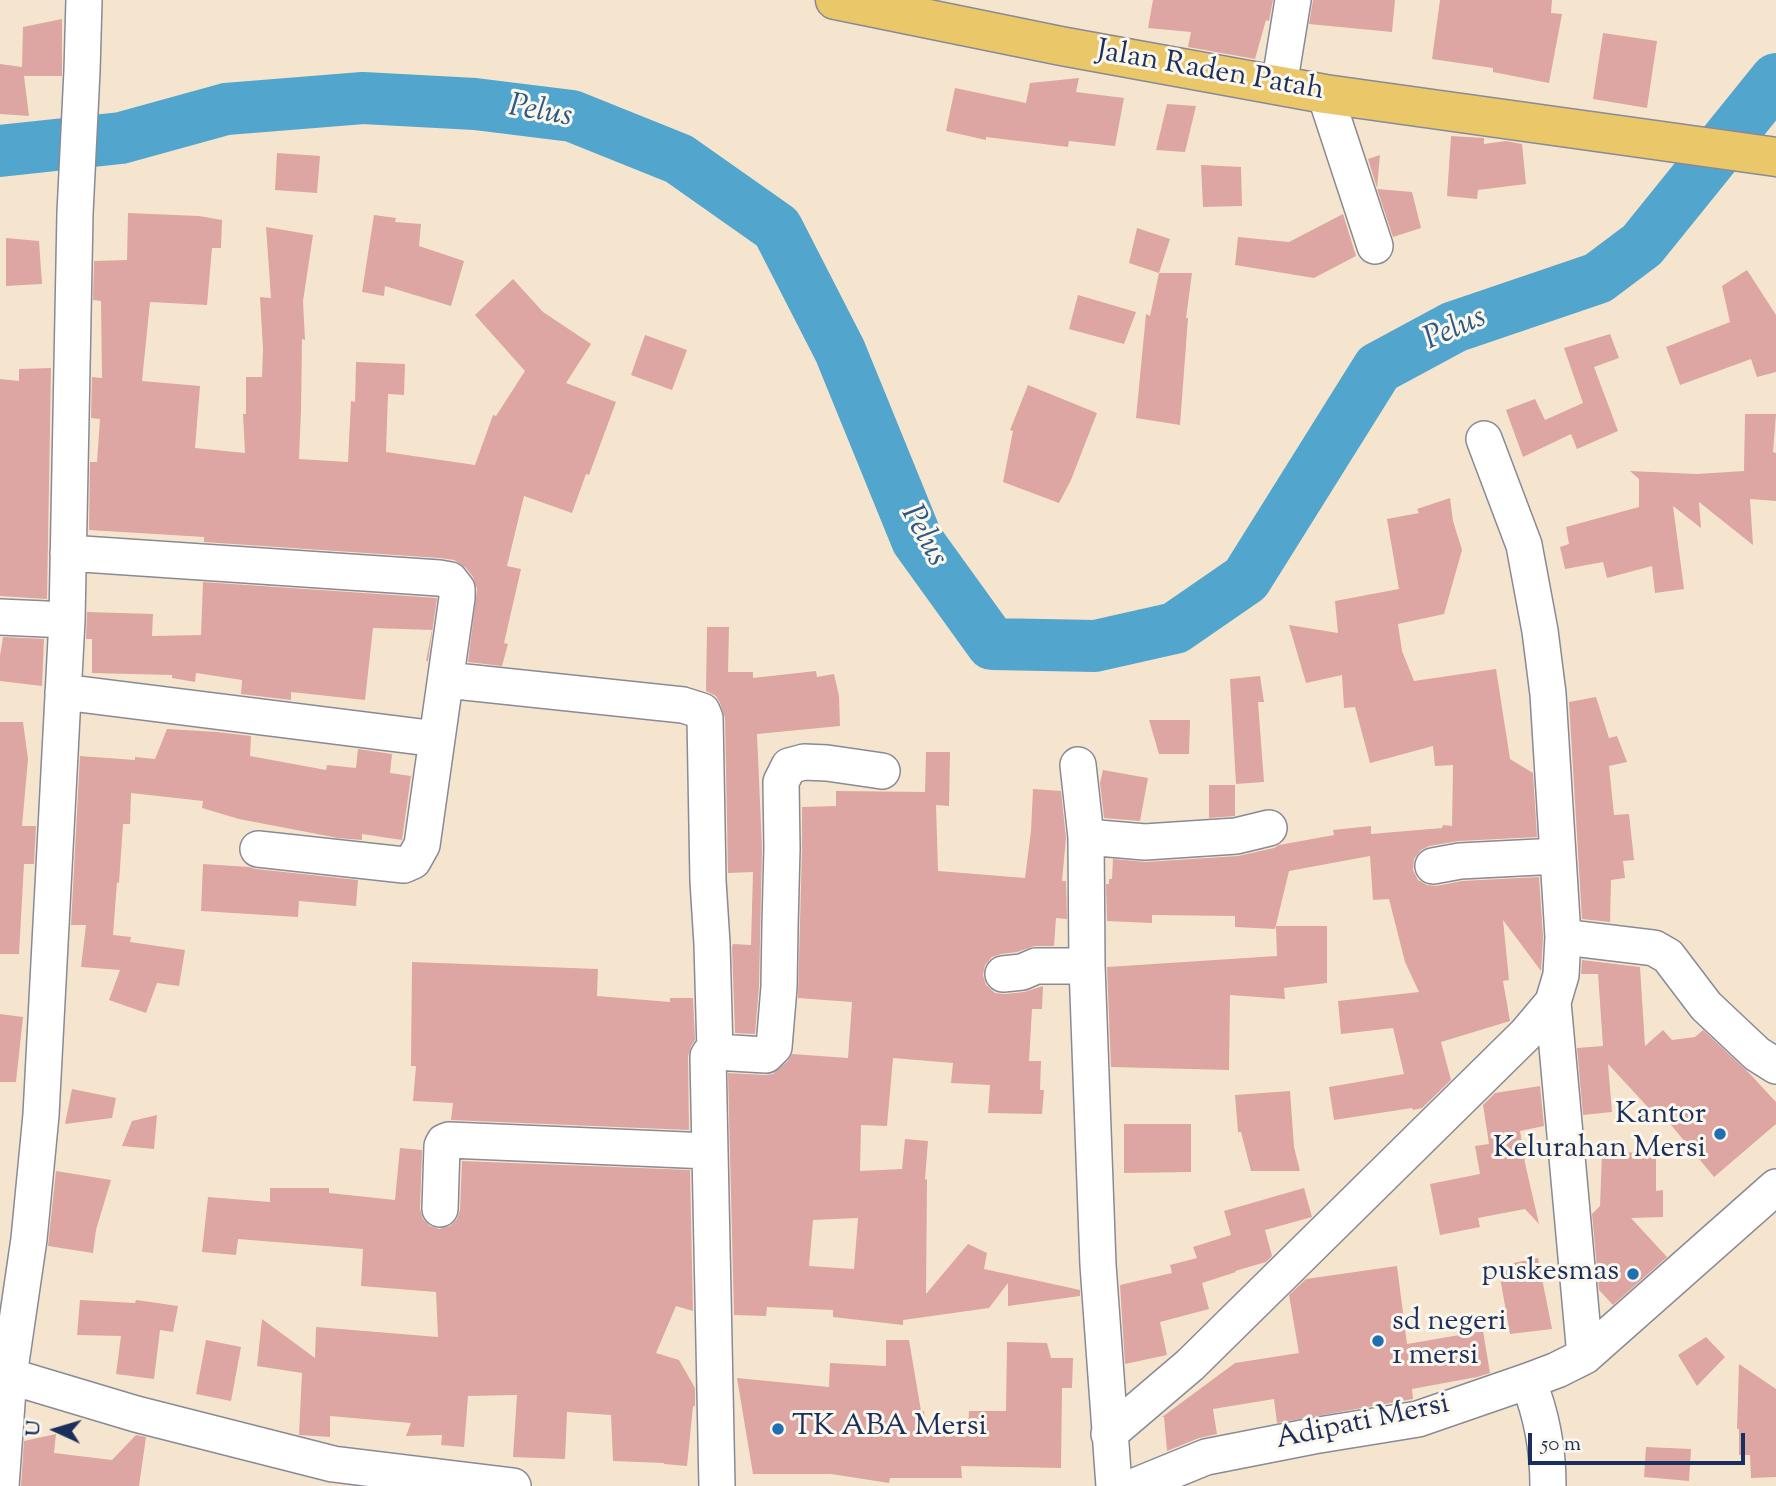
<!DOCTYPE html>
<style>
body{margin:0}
#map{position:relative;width:1776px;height:1486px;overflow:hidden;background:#f6e5ce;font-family:"Sorts Mill Goudy",serif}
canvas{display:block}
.north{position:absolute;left:21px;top:1395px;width:70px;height:70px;-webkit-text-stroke:5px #fbf7ec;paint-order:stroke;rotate:274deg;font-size:19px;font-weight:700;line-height:28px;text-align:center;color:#1b2f5e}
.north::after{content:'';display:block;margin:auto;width:24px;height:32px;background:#1b2f5e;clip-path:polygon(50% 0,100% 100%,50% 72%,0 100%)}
.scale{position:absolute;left:1528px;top:1433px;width:217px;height:32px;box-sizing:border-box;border:4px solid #1b2f5e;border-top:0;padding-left:9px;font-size:21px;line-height:24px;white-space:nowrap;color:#1b2f5e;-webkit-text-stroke:5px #fbf7ec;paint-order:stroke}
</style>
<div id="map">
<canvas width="1776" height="1486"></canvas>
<div class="north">U</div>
<div class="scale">50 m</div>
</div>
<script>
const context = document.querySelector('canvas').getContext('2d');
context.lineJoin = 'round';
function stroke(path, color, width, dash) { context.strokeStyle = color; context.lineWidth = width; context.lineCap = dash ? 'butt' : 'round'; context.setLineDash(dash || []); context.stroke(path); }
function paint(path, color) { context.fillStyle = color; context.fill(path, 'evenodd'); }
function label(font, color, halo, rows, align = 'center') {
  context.font = font + ' "Sorts Mill Goudy",serif'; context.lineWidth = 6; context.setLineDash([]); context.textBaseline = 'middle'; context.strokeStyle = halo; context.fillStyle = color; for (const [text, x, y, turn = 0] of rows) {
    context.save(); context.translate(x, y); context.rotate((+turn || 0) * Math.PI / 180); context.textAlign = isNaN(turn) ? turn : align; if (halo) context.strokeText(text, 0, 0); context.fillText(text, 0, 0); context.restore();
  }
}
stroke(new Path2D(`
 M0,151L121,138L226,109L363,98L475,104L572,116L679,159L777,228L840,351L917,540L992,644L1095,646L1175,628L1246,579L1378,368L1454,327L1598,278L1642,245L1776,79`), '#52a6cd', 52);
paint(new Path2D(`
 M1153,0H1273L1269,21L1266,20L1255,59L1188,47L1191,32L1148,28Z
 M1313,0H1395L1392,32L1309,24Z
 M1440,0H1552L1551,13L1562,14L1549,83L1493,72V68L1432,59Z
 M62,19V76H24L29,116L0,114V64L22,67L23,27Z
 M1603,33L1657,41L1647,108L1593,99Z
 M1079,78L1076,92L1124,98L1115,146L1069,141L1068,147L986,137V140L946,131L955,88L1026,103L1030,83Z
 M1167,104L1196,106L1185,152L1156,150Z
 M1451,136L1484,138V144L1506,141L1522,144L1526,184L1478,190L1477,199L1447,196Z
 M277,153L320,156L317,193L275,190Z
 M1380,155L1377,188L1368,159Z
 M1201,165L1241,167L1242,206L1203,207Z
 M1377,189L1412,192L1421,228L1393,237Z
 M128,213L199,216L222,220L221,248H212L207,305L150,302L142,381L200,386L195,448L245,453L243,414H246V377H262L263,349L260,297L271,298L266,227L313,235L303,301L305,340L302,339L301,411L299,459L348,462L351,401L355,402L356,362L405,364L404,395L388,394L386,452L475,465L493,415L496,416L525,371L475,315L513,279L543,312L591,344L566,383L616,402L589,475L586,474L572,513L524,496L507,566L521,569L504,643L508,644L502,666L468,662L477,589L473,577L466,568L454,560L440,558L204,542V537L89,530L90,462H97L100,419L91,418L92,377L102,378L101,301L93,300L94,261L127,260Z
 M1343,214L1356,256L1314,278L1235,265L1238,237L1289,242Z
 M374,215L396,218L395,222L421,224L419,246L464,261L451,306L385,286L384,296L362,292Z
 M1137,228L1170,239L1159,273L1129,263Z
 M6,238L39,241L42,284L6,286Z
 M1747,270L1776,315V372L1757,377L1751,359L1680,385L1666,347L1730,322L1722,286Z
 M1159,273H1192L1186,318H1188L1180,425L1136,418L1146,314L1150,316Z
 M1078,295L1136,312L1124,344L1069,329Z
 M1610,334L1619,358L1594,367L1618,431L1577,449L1571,434L1523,457L1506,410L1535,399L1545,420L1583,403L1564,348Z
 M645,335L687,350L672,390L631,375Z
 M51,368L47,599L0,596V379L19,381V369Z
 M1028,385L1097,413L1071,480L1059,503L1003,482L1013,431L1010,430Z
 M1745,414H1776L1773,452L1776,453V501L1750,499L1753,545L1699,502L1701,528L1673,506L1684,589L1655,593L1652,566L1607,578L1603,562L1565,569L1560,547L1569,544L1566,527L1639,507V479L1630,471L1697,474L1744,471Z
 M1450,498L1453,521L1462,550L1444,614L1398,624L1402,651L1414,681L1496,669L1510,759L1533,773L1537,837L1459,841L1429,846L1421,850L1414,859L1413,870L1418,880L1427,885L1436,886L1462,881L1539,877L1543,937L1541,971L1503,920L1509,980L1503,981L1510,1021L1441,1042L1451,1080L1422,1108L1413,1110L1412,1108L1334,1120L1329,1087L1404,1074L1393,1028L1341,1034L1338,1001L1419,992L1405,962L1389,899L1373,900L1370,856L1289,871L1275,929L1235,927V916L1152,915V923L1107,921L1106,884H1109V879H1112L1113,859L1146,862L1238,856L1274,848L1279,845L1334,835L1333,830L1371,826V834L1442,828L1443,825L1452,826L1453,765L1435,766L1433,746L1370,763L1355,707L1344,708L1342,675L1306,683L1289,625L1338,633L1335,601L1399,589L1387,519L1419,513L1417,509Z
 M203,582L437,598L428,661H426L432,630L373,628L365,700L291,692V700L241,694L242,680L196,673L195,682L172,678V675L92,673V639H86L87,612L153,614L152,636L201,635Z
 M707,627H729L728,672H753V678L816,671L817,677L834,674L839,696L840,726L757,734L762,848L759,986L755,1034L735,1033L732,947L733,944L751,945L753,872L728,873L725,718L720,703L716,696L706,691Z
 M3,637L44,639L42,686L0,681V656Z
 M1260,676L1264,702H1258L1264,782L1236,784L1230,679Z
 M1596,697L1609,738L1617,736L1627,762L1609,766L1614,815L1629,814L1634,860L1623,861L1625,878L1611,880L1610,922L1582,919L1569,702Z
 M1149,720H1190L1189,754H1159Z
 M0,722H23L28,759L22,826H36L34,864H24L19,954H0Z
 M167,729L217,732L251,736L250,756L326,770L327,765L356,768L358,749L392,754L390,773L411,776L402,840L362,834V840L338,838L239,819L202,808L203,801L131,793L130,824H123L119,883L117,882L113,935L131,937L130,942L185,950L179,986L157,983L146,1013L109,1000L120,970L81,967L86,925H71L80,756L135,760V757L155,759Z
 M926,752H950L949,806L936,805L938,871L1025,878L1031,831L1033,789L1061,791L1066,838L1062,881H1066L1067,919L1056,918L1054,946H1035L1017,952L1001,954L992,957L985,965L983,975L986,985L995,993L1005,994L1024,992L1043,986L1042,1009H1032L1029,1061H1041L1040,1090H1044L1042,1114L988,1113L990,1085L951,1083L953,1063L893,1058L887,1126L861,1125L860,1171L902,1169L905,1139L928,1141L925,1179L927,1180L926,1294L968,1244L987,1253L984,1269L1080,1290V1296L1008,1306V1283L989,1308L903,1320V1325L833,1317V1310L767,1307L766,1316L734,1315L728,1073L765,1075L773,1074L788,1061L792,1054L848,1058L852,1002L798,998L802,848V807L836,806V791L925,792ZM858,1218L854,1269L809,1266L813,1220Z
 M1103,770L1148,778L1140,821L1104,818L1100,783Z
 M1209,785H1235V816L1209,818Z
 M203,864L249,867L256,869L358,880L356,906L299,901L298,917L201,911Z
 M1276,926H1327V983L1284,988L1285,999L1230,995L1229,1070L1111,1067L1107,967L1277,956Z
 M1582,960L1640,967L1645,1046L1663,1030L1672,1040L1695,1037L1703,1030L1749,1073L1776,1102V1124L1714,1177L1657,1108V1117L1608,1064L1612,1112L1583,1115L1577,1048L1603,1046L1598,974H1581Z
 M412,962L598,969L597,996L670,1002V998H693L695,1040L691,1046L688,1056L689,1130L451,1120L453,1103L413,1101L416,1066H411Z
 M0,1014L23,1017L16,1082H0Z
 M1540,1086L1544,1126L1520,1131L1525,1163L1539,1224L1525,1209L1478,1218L1480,1227L1440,1235L1430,1184L1480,1174L1475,1146L1489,1144L1483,1105L1495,1093Z
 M72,1089L116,1098L112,1118L65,1124Z
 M1290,1091L1294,1147L1300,1171H1251L1241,1132H1238L1235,1095Z
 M157,1115L154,1149L122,1146L132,1121Z
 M1124,1124H1191V1172L1124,1173Z
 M400,1148L422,1150L420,1209L423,1219L430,1226L439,1229L450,1226L457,1219L460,1210L462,1161L690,1170L693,1311L676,1306L656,1353L679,1360L695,1388V1406H693L687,1466L664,1464V1463L613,1461L611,1415L567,1412L565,1459L513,1457L517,1395L468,1396L464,1447L441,1445L442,1435L406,1436L411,1423L330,1416V1437L299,1435L302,1373L257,1366L262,1319L315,1358L316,1327L438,1337L436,1292L361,1286L363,1249L238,1239L236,1255L202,1252L208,1197L270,1202V1188H329V1193L395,1200Z
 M1602,1152L1656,1153V1191L1663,1190V1217L1631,1218L1667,1257L1613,1305L1599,1290L1592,1214L1600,1206Z
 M56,1171L111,1180L96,1230L93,1253L48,1246Z
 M1304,1188L1312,1217L1265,1230L1272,1256L1266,1262L1235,1271L1236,1272L1202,1283L1209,1309L1160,1322L1167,1355L1125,1364L1120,1285L1172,1273L1170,1265L1197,1258L1193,1247L1231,1235L1224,1211Z
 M1538,1258L1552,1329L1510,1334L1498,1266Z
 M1397,1266L1407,1344L1483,1331L1490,1373L1477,1377L1412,1389L1413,1399L1277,1423L1274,1399L1213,1409L1217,1434L1199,1438L1167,1451L1164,1417H1162L1235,1363L1299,1353L1289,1295L1306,1279Z
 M80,1300L135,1303L136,1300L178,1306L173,1332L160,1330L154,1379L116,1374L121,1336L77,1335Z
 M1706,1337L1725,1357L1697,1386L1678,1355Z
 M206,1340L241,1347L231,1401L196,1394Z
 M886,1340H909L921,1411H924L927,1435L968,1434L969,1411H1006L1007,1342L1047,1343L1051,1358H1073L1072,1388H1062L1061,1468L961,1466L962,1478H890L889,1483L831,1474H753L737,1378L829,1387L830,1363L886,1366Z
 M1739,1364L1776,1389V1477L1751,1478L1750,1455H1739V1429H1737Z
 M56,1434L54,1453L112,1460L136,1435L146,1437L139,1486H21L24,1441Z
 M1646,1447L1691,1449L1689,1481L1644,1477Z`), '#dda6a2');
const minor = new Path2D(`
 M1279,86L1293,0
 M1325,94L1375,246
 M68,553L439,578L450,580L457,589V598L437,739
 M0,617L67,620
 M446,680L683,705L702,711L705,718L708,881L712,944L715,1052
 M63,692L437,739L422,845L413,861L404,865L258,849
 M1078,765L1086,837L1087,966L1098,1265L1114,1486
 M1086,837L1145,842L1236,836L1269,828
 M1433,866L1460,861L1558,856
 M1563,937L1654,948L1668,956L1706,1006L1757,1054L1776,1066
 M1003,974L1022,972L1036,966H1087
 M1553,1002L1585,1356
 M440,1209L442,1146L444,1142L449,1140L709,1151
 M0,1378L9,1376L136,1414L333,1464L513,1486
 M1528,1381C1542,1415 1548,1449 1548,1486
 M1109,1434L1190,1365L1526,1034L1553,1002L1561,975L1563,937L1548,694L1540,631L1524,545L1484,439
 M1,1486L9,1376L29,1239L41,1115L67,620L75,213L82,71L84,0
 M717,1486L708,1056L710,1053L715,1052L766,1055L774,1047L779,987L780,926L782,848L781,782L789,766L804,762L827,763L882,771
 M1135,1486L1206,1457L1313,1436L1418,1419L1528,1381L1557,1370L1585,1356L1776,1187`);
const major = new Path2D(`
 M835,0L1061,46L1325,94L1776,157`);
stroke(minor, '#888a96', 38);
stroke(major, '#888a96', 41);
stroke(minor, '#fff', 35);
stroke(major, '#eac769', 38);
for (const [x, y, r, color] of [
 [1720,1134,7,"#1f6fb2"],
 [1633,1274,7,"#1f6fb2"],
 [1378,1341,7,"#1f6fb2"],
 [778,1429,7,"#1f6fb2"]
]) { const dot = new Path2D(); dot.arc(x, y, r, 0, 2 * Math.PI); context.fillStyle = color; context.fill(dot); stroke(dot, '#fbf7ec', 2.5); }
label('30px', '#1b2f5e', '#fbf7ec', [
 ["Jalan Raden Patah",1210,73,10],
 ["Adipati Mersi",1363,1424,-12]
]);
label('30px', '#1b2f5e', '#fbf7ec', [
 ["Kantor",1706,1117],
 ["Kelurahan Mersi",1706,1151],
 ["puskesmas",1619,1274],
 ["sd negeri",1392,1324,"left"],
 ["1 mersi",1392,1358,"left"],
 ["TK ABA Mersi",792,1429,"left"]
], 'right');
label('italic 32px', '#2e5985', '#fbf7ec', [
 ["Pelus",540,114,10],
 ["Pelus",1456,331,-24],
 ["Pelus",922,537,61]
]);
</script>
